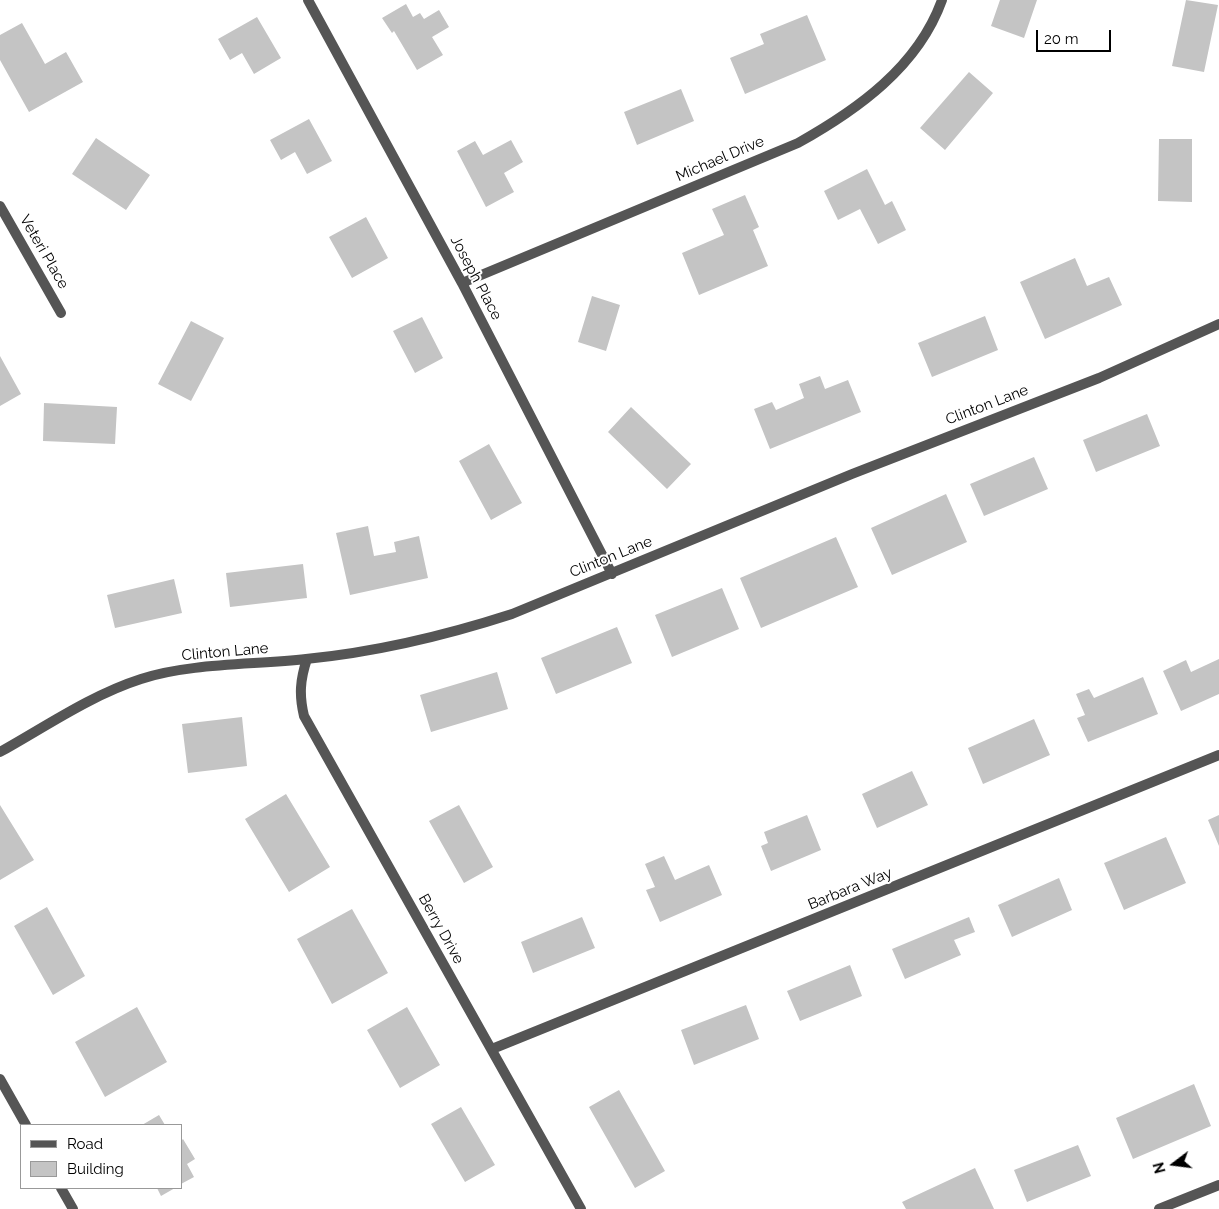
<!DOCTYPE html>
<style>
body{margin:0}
#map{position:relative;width:1219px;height:1209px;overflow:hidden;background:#fff;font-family:Raleway,sans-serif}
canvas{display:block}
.legend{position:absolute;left:20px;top:1124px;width:162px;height:65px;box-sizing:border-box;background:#fff;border:1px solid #999;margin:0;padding:6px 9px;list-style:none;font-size:15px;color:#000}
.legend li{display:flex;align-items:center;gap:10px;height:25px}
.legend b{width:25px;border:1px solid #999}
.north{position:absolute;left:1149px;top:1139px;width:50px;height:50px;-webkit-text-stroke:4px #fff;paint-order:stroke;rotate:255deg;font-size:14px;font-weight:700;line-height:20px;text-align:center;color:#000}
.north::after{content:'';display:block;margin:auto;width:18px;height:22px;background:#000;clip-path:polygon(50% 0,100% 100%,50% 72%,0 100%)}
.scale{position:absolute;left:1036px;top:30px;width:75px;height:22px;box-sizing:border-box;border:2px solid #000;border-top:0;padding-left:6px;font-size:15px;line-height:18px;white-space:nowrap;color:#000;-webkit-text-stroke:4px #fff;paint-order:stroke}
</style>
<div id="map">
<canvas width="1219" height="1209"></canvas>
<ul class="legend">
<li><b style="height:6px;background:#555"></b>Road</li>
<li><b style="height:14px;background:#c4c4c4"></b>Building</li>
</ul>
<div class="north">N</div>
<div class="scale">20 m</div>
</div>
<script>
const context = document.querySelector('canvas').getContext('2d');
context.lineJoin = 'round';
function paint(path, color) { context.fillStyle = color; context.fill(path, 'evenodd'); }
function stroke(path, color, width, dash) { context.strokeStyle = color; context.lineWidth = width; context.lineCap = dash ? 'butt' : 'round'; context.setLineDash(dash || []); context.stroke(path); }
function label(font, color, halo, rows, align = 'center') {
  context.font = font + ' Raleway,sans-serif'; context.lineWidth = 4; context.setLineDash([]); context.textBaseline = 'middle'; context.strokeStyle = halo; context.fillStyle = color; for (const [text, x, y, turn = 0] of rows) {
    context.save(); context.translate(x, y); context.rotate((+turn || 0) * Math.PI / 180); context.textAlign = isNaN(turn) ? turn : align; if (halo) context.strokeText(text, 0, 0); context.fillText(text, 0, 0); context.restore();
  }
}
paint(new Path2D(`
 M1000,0H1037L1024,38L991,26Z
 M1186,0L1218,5L1204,72L1172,66Z
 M406,4L413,17L420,13L424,19L439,10L449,27L432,37L443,55L417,70L394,31L392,33L382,18Z
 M807,15L826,60L745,94L730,58L764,44L760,34Z
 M257,17L281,58L254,74L242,53L230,60L218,39Z
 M22,23L45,64L66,52L83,82L29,112L0,60V35Z
 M969,72L993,93L945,150L920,128Z
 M681,89L694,121L637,145L624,112Z
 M309,119L332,161L307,174L295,152L281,160L270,140Z
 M96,138L150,175L126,210L72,174Z
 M1159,139H1192V202L1158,201Z
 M511,140L523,162L504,173L514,192L486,207L457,151L475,141L483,155Z
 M867,169L885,205L892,201L906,230L878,244L860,209L838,220L824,191Z
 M745,195L759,227L753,230L768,266L699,295L682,253L724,235L712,209Z
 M366,217L388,258L352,278L329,237Z
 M1075,258L1087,286L1109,277L1122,305L1045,339L1020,282Z
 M592,296L620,305L606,351L578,342Z
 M985,316L998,350L932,377L918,343Z
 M422,317L443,358L415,373L393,331Z
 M191,321L224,338L191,401L158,384Z
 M0,356L21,394L0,406Z
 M820,376L825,389L848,380L861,412L770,449L754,409L772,402L776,410L804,398L799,384Z
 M44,403L117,407L115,444L43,441Z
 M631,407L691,464L667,489L608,432Z
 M1147,414L1160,446L1096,472L1083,440Z
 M489,444L522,503L491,520L459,461Z
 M1034,457L1048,489L984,516L970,484Z
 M946,494L967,542L892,575L871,528Z
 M368,526L374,556L396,552L394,542L419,536L428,578L350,595L336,533Z
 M836,537L858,587L761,628L740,578Z
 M303,564L307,598L230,607L226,573Z
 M174,579L182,613L115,628L107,595Z
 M722,588L739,629L672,657L655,615Z
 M617,627L632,663L556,694L541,658Z
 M1219,659V694L1181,711L1163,671L1186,660L1191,672Z
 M497,672L508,709L431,732L420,695Z
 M1143,677L1158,714L1088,742L1077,718L1085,715L1076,694L1089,689L1094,698Z
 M242,717L247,766L188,773L182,724Z
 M1034,719L1050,755L983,784L968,748Z
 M912,771L928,805L877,828L862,794Z
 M286,794L330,867L289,892L245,819Z
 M0,805L34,860L0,880Z
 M459,805L493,867L464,883L429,821Z
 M807,815L821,850L771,871L761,846L768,843L764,832Z
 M1219,815V846L1208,820Z
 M1166,837L1186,883L1124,910L1104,863Z
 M664,856L675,880L709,865L722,895L660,922L646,890L655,887L645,864Z
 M1059,878L1072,910L1012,937L998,905Z
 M47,907L85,976L53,995L14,926Z
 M352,909L388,973L332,1004L297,939Z
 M582,917L595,948L533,973L521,942Z
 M969,917L975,932L954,940L961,955L905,979L892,949Z
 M850,965L862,996L800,1021L787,991Z
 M746,1005L759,1039L694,1065L681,1030Z
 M137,1007L167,1062L105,1097L75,1042Z
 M407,1007L440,1065L400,1088L367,1030Z
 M1194,1084L1211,1126L1133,1159L1116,1118Z
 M619,1090L665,1171L635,1188L589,1107Z
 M461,1107L495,1165L465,1182L431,1124Z
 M159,1115L165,1125H142Z
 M183,1139L195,1159L187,1164L194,1177L181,1184V1141Z
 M1078,1145L1091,1176L1027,1202L1014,1170Z
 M975,1168L994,1209H906L902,1202Z
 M157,1188H175L161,1196Z`), '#c4c4c4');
stroke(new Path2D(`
 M308,0L462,283L612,574
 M0,206L61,313
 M462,283L798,143C857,110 918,67 942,0
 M307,659C300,680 299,695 304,716L581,1209
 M0,752C45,727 91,695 141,679C189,663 254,665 306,659C377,652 444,636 512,614L852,474L1099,378L1219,324
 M492,1049L1219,755
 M0,1079L26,1125
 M61,1188L73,1209
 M1159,1209L1219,1185`), '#555', 10);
label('15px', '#000', '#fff', [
 ["Michael Drive",720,159,-23],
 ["Veteri Place",44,252,60],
 ["Joseph Place",476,278,62],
 ["Clinton Lane",987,405,-21],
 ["Clinton Lane",611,557,-22],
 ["Clinton Lane",225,652,-5],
 ["Barbara Way",850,889,-22],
 ["Berry Drive",441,929,61]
]);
</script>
